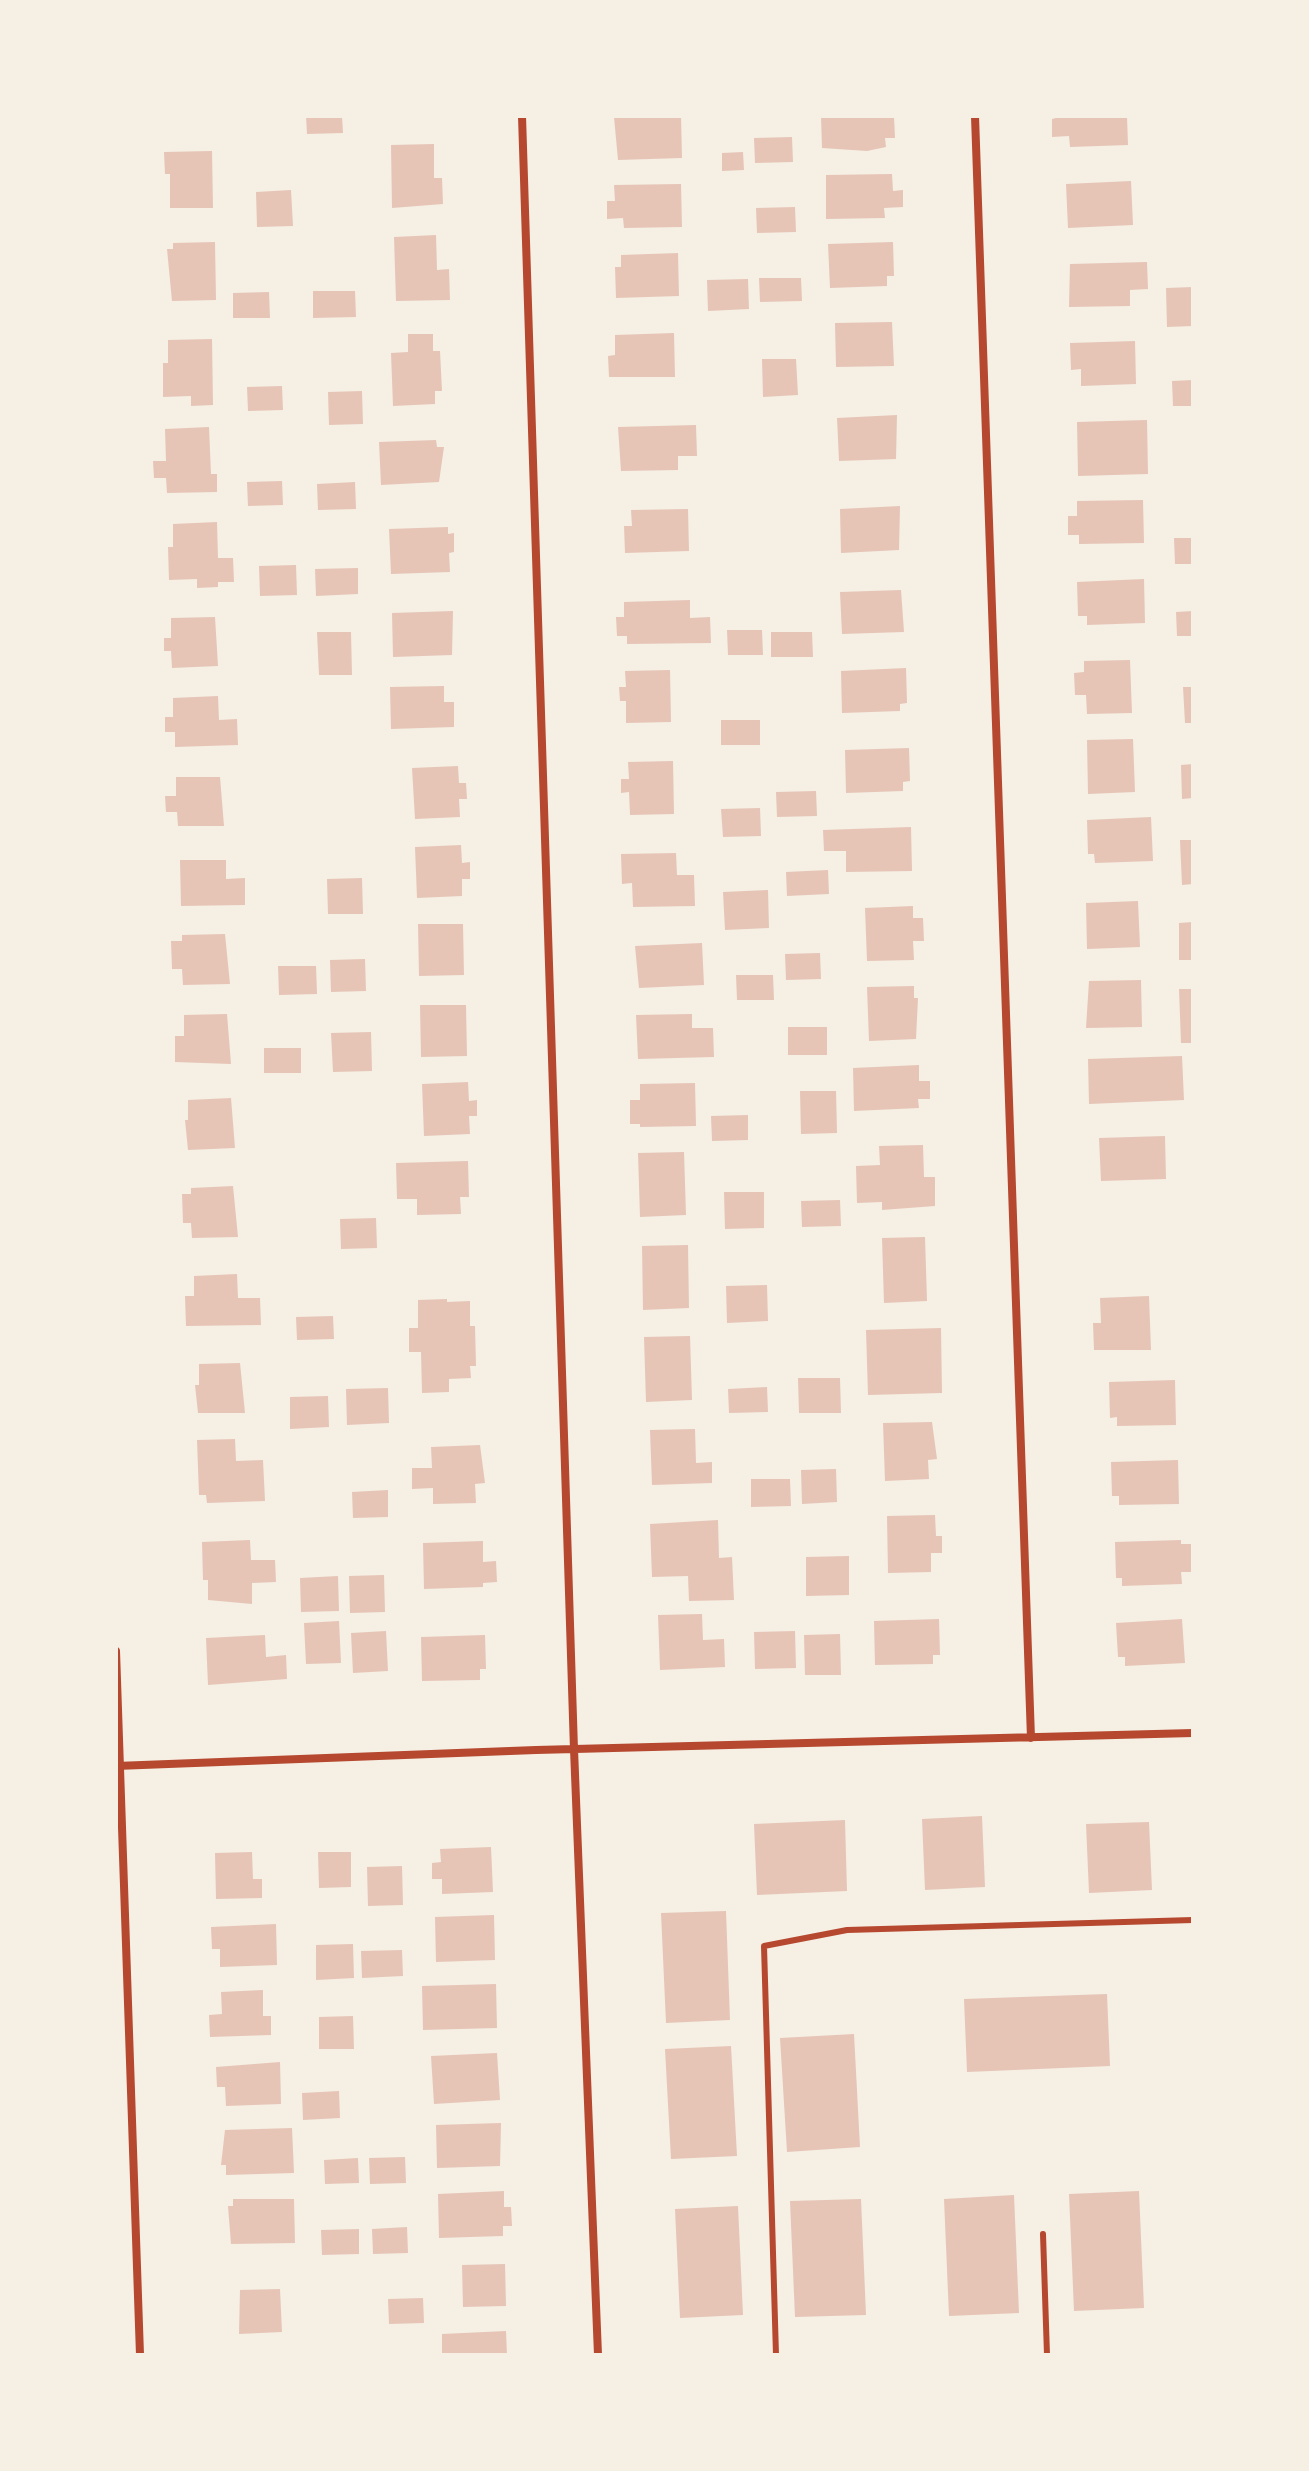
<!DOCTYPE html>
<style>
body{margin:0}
#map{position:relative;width:1309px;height:2471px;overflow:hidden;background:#f6efe4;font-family:Signika,sans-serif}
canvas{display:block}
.frame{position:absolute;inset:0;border:118px solid #f6efe4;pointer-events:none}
</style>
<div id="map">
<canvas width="1309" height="2471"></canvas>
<div class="frame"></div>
</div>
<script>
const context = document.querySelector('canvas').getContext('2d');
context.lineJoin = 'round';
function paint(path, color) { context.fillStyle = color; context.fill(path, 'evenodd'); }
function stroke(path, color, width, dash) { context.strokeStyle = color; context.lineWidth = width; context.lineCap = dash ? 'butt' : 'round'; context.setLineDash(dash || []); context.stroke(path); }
paint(new Path2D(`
 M306,116H342L343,133L307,134Z
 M681,116L682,158L618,160L614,117Z
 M821,116L894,117L895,138H885L886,147L867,151L822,148Z
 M1064,116H1127L1128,145L1070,147L1069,136L1052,137V119Z
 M792,137L793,162L755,163L754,138Z
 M434,144V178H442L443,204L392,208L391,145Z
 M212,151L213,208H170V174H165L164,152Z
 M743,152L744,170L722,171V153Z
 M892,174L893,191L903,190V207L884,208L885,218L826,219V175Z
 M1131,181L1133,225L1068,228L1066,184Z
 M681,184L682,227L624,228L623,218L607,219V201H615L614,185Z
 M291,190L293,226L257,227L256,192Z
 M795,207L796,232L757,233L756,208Z
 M436,235L437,270L449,269L450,300L396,301L394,237Z
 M215,242L216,300L172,301L167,249H173V243Z
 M893,242L894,276H887V286L830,288L828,244Z
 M678,253L679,296L616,298L615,267H621V255Z
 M1147,262L1148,289L1130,290V306L1069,307L1070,264Z
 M759,278H801L802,301L760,302Z
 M748,279L749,309L708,311L707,280Z
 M1193,287V326L1167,327L1166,288Z
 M313,291H355L356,317L313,318Z
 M269,292L270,318H233V293Z
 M892,322L894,366L836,367L835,323Z
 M674,333L675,377H609L608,356L615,355V335Z
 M408,334H433V351H440L442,391H435V404L393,406L391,353L408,352Z
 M212,339L213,405L191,406V396L163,397V363H168V340Z
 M1135,341L1136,384L1081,386V369L1071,370L1070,343Z
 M762,359H796L798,395L763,397Z
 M1193,380V406H1173L1172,381Z
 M282,386L283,410L248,411L247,387Z
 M362,391L363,424L329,425L328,392Z
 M897,415L896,459L839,461L837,418Z
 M1147,420L1148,474L1078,476L1077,422Z
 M696,425L697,456H678V470L621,471L618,427Z
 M209,427L211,474H217V492L167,493L166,478H154L153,461H166L165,429Z
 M436,440L437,447H444L439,482L381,485L379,442Z
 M282,481L283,505L248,506L247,482Z
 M355,482L356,509L318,510L317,484Z
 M1143,500L1144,543L1079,544V535H1068V516H1077V501Z
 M900,506L899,550L841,553L840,509Z
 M688,509L689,551L625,553L624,526H632L631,510Z
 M217,522L218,558H233L234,582H218V587L197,588V579L169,580L168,547H173V524Z
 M448,527V534L454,533V552L449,553L450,572L391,574L389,529Z
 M1174,538H1193V564H1175Z
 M296,565L297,595L260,596L259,566Z
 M358,568V594L316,596L315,569Z
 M1144,579L1145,623L1087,625V616H1078L1077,582Z
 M901,590L904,632L842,634L840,592Z
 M690,600V618L710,617L711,643L627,644V636H617L616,617H624V602Z
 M453,611L452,655L393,657L392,613Z
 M1193,611V636H1177L1176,612Z
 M215,617L218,666L172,668L171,651H164V638H171V618Z
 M727,630H762L763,655H728Z
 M317,632H351L352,675H319Z
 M771,632H812L813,657H771Z
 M1130,660L1132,713L1087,714L1086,695H1075L1074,673L1084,672V661Z
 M906,668L907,703L900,704V711L842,713L841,671Z
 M670,670L671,722L626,723V701H620L619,687H626L625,671Z
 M444,686V702H454V727L391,729L390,687Z
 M1183,687H1193V723H1185Z
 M218,696L219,720L237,719L238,745L175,747V732H165V717H173V698Z
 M721,720H760V745H721Z
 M1133,739L1135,792L1088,794L1087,740Z
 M909,748L910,781L903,782V791L846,793L845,750Z
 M673,761L674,814L630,815L629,792L621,793V779H629L628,762Z
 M1193,764V798L1182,799L1181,765Z
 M458,766L459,783H466L467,799H459L460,817L415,819L412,768Z
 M176,777H220L224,826H178L177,812H166L165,796H176Z
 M816,791L817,816L777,817L776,792Z
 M760,808L761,836L723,837L721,809Z
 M1151,817L1153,861L1095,863L1094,854H1088L1087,820Z
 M911,827L912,871L846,872V851H824L823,830Z
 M1180,840H1193V884L1182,885Z
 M461,845L462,863L470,862V879H462V896L417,898L415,847Z
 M676,853L677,875H694L695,906L633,907L632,883L622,884L621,854Z
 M180,860H226V879L245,878V905L181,906Z
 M828,870L829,894L787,896L786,872Z
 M362,878L363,914H328L327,879Z
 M768,890L769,928L725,930L723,892Z
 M1138,901L1140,947L1087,949L1086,903Z
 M913,906V918H923L924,941H913L914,960L867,961L865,908Z
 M1193,922V960H1179V923Z
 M418,924H463L464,975L419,976Z
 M225,934L230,984L183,985L182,969H172L171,941H182V935Z
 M702,943L704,985L639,988L635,946Z
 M820,953L821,979L786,980L785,954Z
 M365,959L366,991L331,992L330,960Z
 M278,966H316L317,994L279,995Z
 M736,975H773L774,1000H737Z
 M1141,980L1142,1027L1086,1028L1089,981Z
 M914,986V998H918L916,1039L869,1041L867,987Z
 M1179,989H1193V1043H1181Z
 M420,1005H466L467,1056L421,1057Z
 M227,1014L231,1064L175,1062V1036H184V1015Z
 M692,1014V1028H713L714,1057L638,1059L636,1015Z
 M788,1027H827V1055H788Z
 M371,1032L372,1071L333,1072L331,1033Z
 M264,1048H301V1073H264Z
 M1182,1056L1184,1100L1089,1104L1088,1059Z
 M919,1065V1081H930V1099H918L919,1108L854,1111L853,1068Z
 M468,1082L469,1101L477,1100V1116H469L470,1134L424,1136L422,1084Z
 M695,1083L696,1126L640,1127V1124H630V1100H640V1084Z
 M800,1091H836L837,1133L801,1134Z
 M231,1098L235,1148L188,1150L185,1120H188V1100Z
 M748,1115V1140L712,1141L711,1116Z
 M1165,1136L1166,1179L1101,1181L1099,1138Z
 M923,1145L924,1177H935V1206L882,1210V1202L857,1203L856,1166L880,1165L879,1146Z
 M684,1152L686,1215L640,1217L638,1153Z
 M468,1161L469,1197H460L461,1214L417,1215V1199H397L396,1163Z
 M233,1186L238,1237L192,1238L191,1223H183L182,1194H191V1188Z
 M724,1192H764V1228L725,1229Z
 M840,1200L841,1226L802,1227L801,1201Z
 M376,1218L377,1248L341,1249L340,1219Z
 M925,1237L927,1301L884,1303L882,1238Z
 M688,1245L689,1308L643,1310L642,1246Z
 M237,1274L238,1298H260L261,1325L186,1326L185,1296H194V1276Z
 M767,1285L768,1321L727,1323L726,1286Z
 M1149,1296L1151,1350H1094L1093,1323H1101L1100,1298Z
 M447,1299V1302L470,1301V1326H475L476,1366H470L471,1378L449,1379V1392L422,1393L421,1352H409V1328H418V1300Z
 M333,1316L334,1339L297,1340L296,1317Z
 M941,1328L942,1393L868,1395L866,1330Z
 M690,1336L692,1400L646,1402L644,1337Z
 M240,1363L245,1413H198L195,1385H199V1364Z
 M798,1378H840L841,1413H799Z
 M1175,1380L1176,1425L1117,1426V1417L1110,1418L1109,1382Z
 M767,1387L768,1412L729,1413L728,1389Z
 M388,1388L389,1423L347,1425L346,1389Z
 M328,1396L329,1427L290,1429V1397Z
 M932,1422L937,1459L928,1460L929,1479L885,1481L883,1423Z
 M695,1429L696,1463L712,1462V1483L652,1485L650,1430Z
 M235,1439L236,1461L263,1460L265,1501L207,1503L206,1495H199L197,1440Z
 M480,1445L485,1483L475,1484L476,1503L433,1504V1488L412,1489V1468H432L431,1447Z
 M1178,1460L1179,1504L1119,1505V1496H1112L1111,1462Z
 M836,1469L837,1502L802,1504L801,1470Z
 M751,1479H790L791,1506L751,1507Z
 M388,1490V1517L353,1518L352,1492Z
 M935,1515L936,1536H942V1553H931V1572L888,1573L887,1516Z
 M718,1520L719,1558L732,1557L734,1600L689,1601L688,1576L652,1577L650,1524Z
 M250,1540L251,1560H275L276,1582L252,1583V1604L208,1600V1580H203L202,1542Z
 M1181,1540V1544H1193V1572H1181L1182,1584L1122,1586V1578H1116L1115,1542Z
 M483,1541V1562L496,1561L497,1582L483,1583V1587L424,1589L423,1543Z
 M849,1556V1595L806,1596V1557Z
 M384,1575L385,1612L350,1613L349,1576Z
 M338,1576L339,1611L301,1612L300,1578Z
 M702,1614L703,1640L724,1639L725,1667L660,1670L658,1615Z
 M939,1619L940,1655H933V1664L875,1665L874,1621Z
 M1182,1619L1185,1663L1125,1666V1657H1118L1116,1623Z
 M339,1621L341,1663L306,1664L304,1623Z
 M386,1631L388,1671L353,1673L351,1633Z
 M795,1631L796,1668L755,1669L754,1632Z
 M840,1634L841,1675H805L804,1635Z
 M265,1635L266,1657L286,1655L287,1679L208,1685L206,1638Z
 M485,1635L486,1669H480V1680L422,1681L421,1637Z
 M982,1816L985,1887L925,1890L922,1819Z
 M845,1820L847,1891L757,1895L754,1824Z
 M1149,1822L1152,1890L1089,1893L1086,1824Z
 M491,1847L493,1892L442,1894V1879H432V1863L441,1862L440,1849Z
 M252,1852L253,1879H262V1898L216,1899L215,1853Z
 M318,1852H351V1887L319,1888Z
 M402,1866L403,1905L368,1906L367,1867Z
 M726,1911L730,2020L666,2023L661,1913Z
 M494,1915L495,1960L436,1962L435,1917Z
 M276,1924L277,1965L220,1967V1949H212L211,1927Z
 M353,1944L354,1978L316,1980V1945Z
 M402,1950L403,1976L362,1978L361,1951Z
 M496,1984L497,2028L423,2030L422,1986Z
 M263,1990V2016H271V2035L210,2037L209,2015L222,2014L221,1992Z
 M1107,1994L1110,2066L967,2072L964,1999Z
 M353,2016L354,2049H319V2017Z
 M854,2034L860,2147L787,2152L780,2038Z
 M731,2046L737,2156L671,2159L665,2049Z
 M497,2053L500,2100L434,2104L431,2056Z
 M280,2062L281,2104L226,2106L225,2087H217L216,2067Z
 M339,2091L340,2118L303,2120L302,2093Z
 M501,2123L500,2166L437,2168L436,2125Z
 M292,2128L294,2173L226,2175V2165H221L225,2130Z
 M405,2157L406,2183L370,2184L369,2158Z
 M358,2158L359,2183L325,2184L324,2160Z
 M504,2191V2207H511L512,2226H503V2236L439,2238L438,2194Z
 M1139,2191L1144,2308L1074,2311L1069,2194Z
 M1014,2195L1019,2313L949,2316L944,2199Z
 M233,2199H294L295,2243L231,2244L228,2206H233Z
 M861,2199L866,2315L795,2317L790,2201Z
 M738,2206L743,2315L680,2318L675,2209Z
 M407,2227L408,2253L373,2254L372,2229Z
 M359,2229V2254L322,2255L321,2230Z
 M505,2264L506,2306L463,2307L462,2265Z
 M280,2289L282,2332L239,2334L240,2290Z
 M423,2298L424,2323L389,2324L388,2299Z
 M506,2331L507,2355H442V2334Z`), '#e6c5b7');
stroke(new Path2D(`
 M1043,2234L1047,2355
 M776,2355L764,1946L847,1930L1193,1920`), '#b5482f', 6);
stroke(new Path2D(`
 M522,116L574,1749L598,2355
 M975,116L1031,1738
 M116,1651L140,2355
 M116,1766L536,1750L1193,1733`), '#b5482f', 8);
</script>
